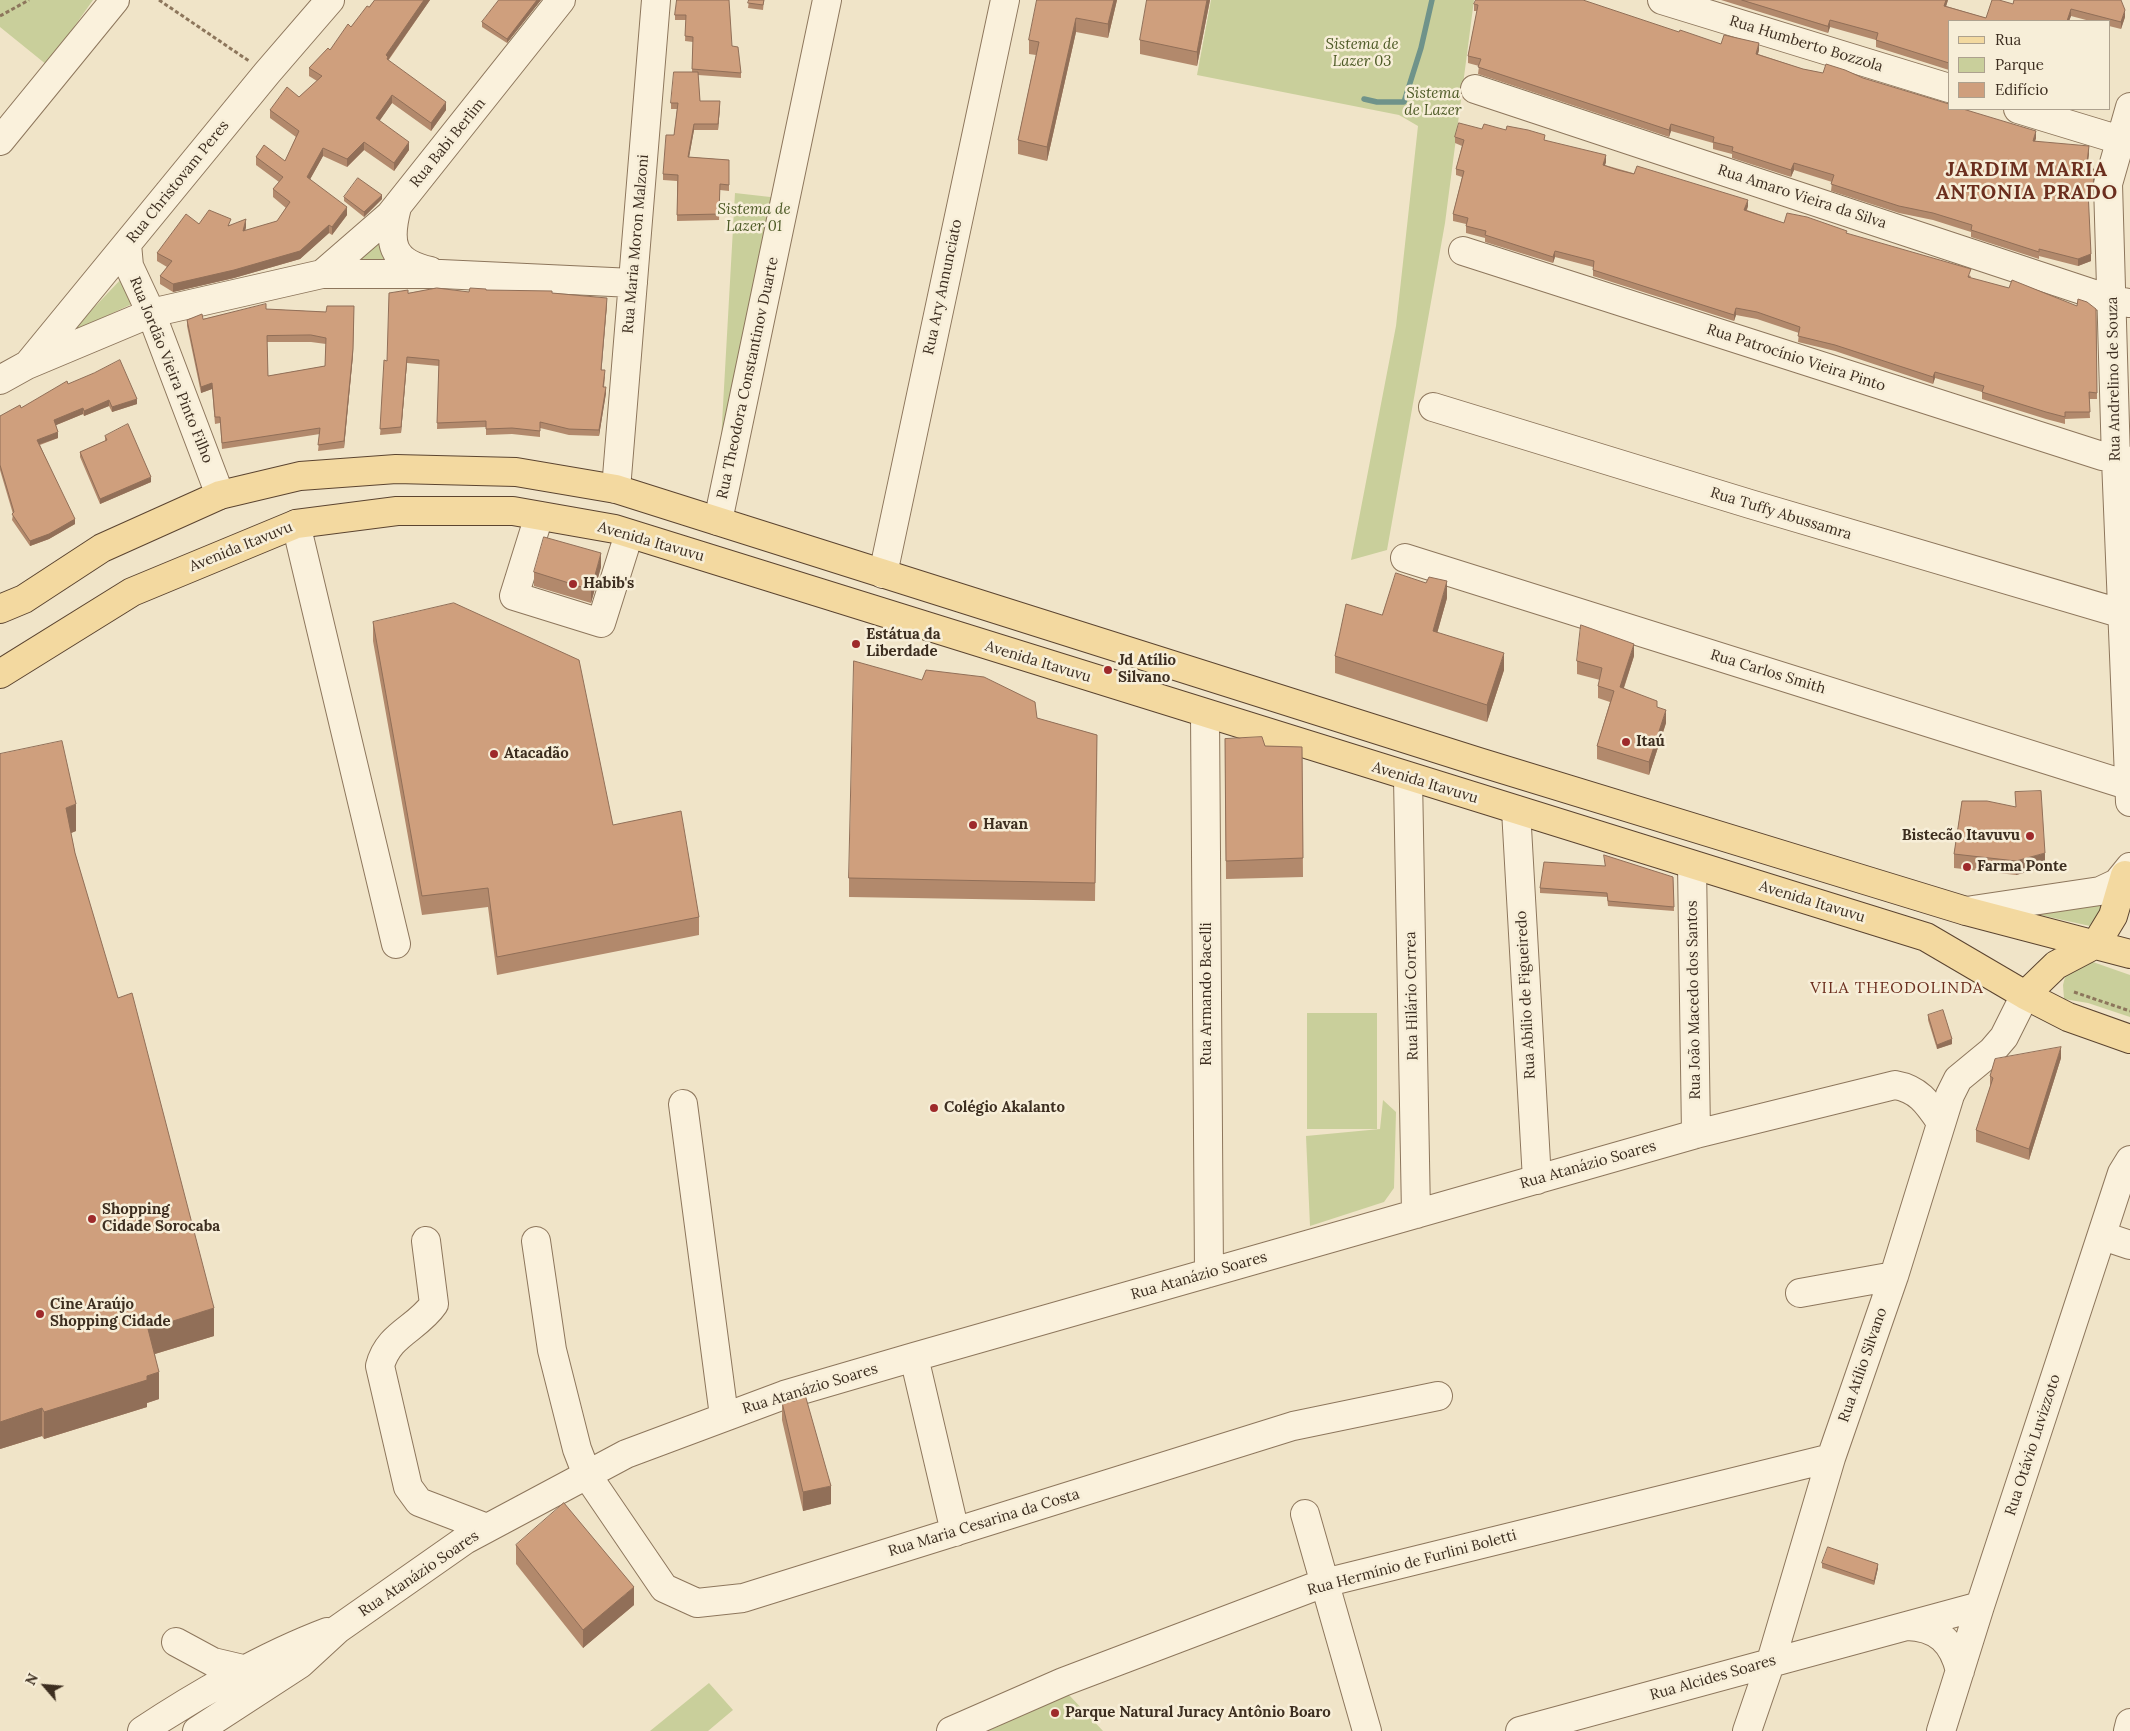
<!DOCTYPE html>
<meta charset="utf-8">
<style>
body{margin:0}
#map{position:relative;width:2130px;height:1731px;overflow:hidden;background:#f0e4c8;font-family:Lora,serif}
canvas{display:block}
.legend{position:absolute;left:1948px;top:20px;width:162px;height:90px;box-sizing:border-box;background:#f7eed8;border:1px solid #ada18e;margin:0;padding:6px 9px;list-style:none;font-size:15px;color:#3d2e20}
.legend li{display:flex;align-items:center;gap:10px;height:25px}
.legend b{width:25px;border:1px solid #ada18e}
.north{position:absolute;left:20px;top:1661px;width:50px;height:50px;-webkit-text-stroke:4px #f7eed8;paint-order:stroke;rotate:297deg;font-size:14px;font-weight:700;line-height:20px;text-align:center;color:#3d2e20}
.north::after{content:'';display:block;margin:auto;width:18px;height:22px;background:#3d2e20;clip-path:polygon(50% 0,100% 100%,50% 72%,0 100%)}
</style>
<div id="map">
<canvas width="2130" height="1731"></canvas>
<ul class="legend">
<li><b style="height:6px;background:#f3d9a0"></b>Rua</li>
<li><b style="height:14px;background:#c9cf9b"></b>Parque</li>
<li><b style="height:14px;background:#cf9f7d"></b>Edifício</li>
</ul>
<div class="north">N</div>
</div>
<script>
const context = document.querySelector('canvas').getContext('2d');
context.lineJoin = 'round';
function paint(path, color) { context.fillStyle = color; context.fill(path, 'evenodd'); }
function stroke(path, color, width, dash) { context.strokeStyle = color; context.lineWidth = width; context.lineCap = dash ? 'butt' : 'round'; context.setLineDash(dash || []); context.stroke(path); }
function label(font, color, halo, rows, align = 'center') {
  context.font = font + ' Lora,serif'; context.lineWidth = 5; context.setLineDash([]); context.textBaseline = 'middle'; context.strokeStyle = halo; context.fillStyle = color; for (const [text, x, y, turn = 0] of rows) {
    context.save(); context.translate(x, y); context.rotate((+turn || 0) * Math.PI / 180); context.textAlign = isNaN(turn) ? turn : align; if (halo) context.strokeText(text, 0, 0); context.fillText(text, 0, 0); context.restore();
  }
}
paint(new Path2D(`
 M0,0H93L47,65L0,27Z
 M1211,0H1474L1445,223L1387,550L1351,560L1396,326L1418,126L1399,115L1197,75Z
 M735,193L779,198L718,494Z
 M378,237L398,266L341,265Z
 M123,277L134,303L70,333Z
 M2109,901L2099,928L2031,913Z
 M2090,961L2130,975V1017L2088,1003L2064,999L2063,985L2067,969Z
 M1307,1013H1377V1129H1307Z
 M1383,1100L1396,1112L1394,1188L1384,1202L1310,1226L1306,1136L1380,1129Z
 M709,1683L733,1710L708,1731H650Z
 M1069,1695L1103,1731H980Z`), '#c9cf9b');
stroke(new Path2D(`
 M1364,99L1377,102H1404L1421,48L1432,0`), '#6f938a', 5.5);
const minor = new Path2D(`
 M1662,0L1949,88
 M1475,89L2112,300L2129,303
 M2018,109L2120,140
 M0,141L115,0
 M397,207C388,242 390,262 430,271
 M127,244L129,266L151,313L220,495
 M1463,251L2102,456L2130,461
 M322,274L390,215L561,0
 M30,362L267,73L330,0
 M0,380L27,365L151,313L322,274H441L633,283
 M1433,407L1750,504L2130,616
 M616,489L656,0
 M539,516L514,596L601,623L629,534
 M718,521L827,0
 M296,524L396,944
 M1405,558L2130,786
 M883,574L1005,0
 M1205,714L1209,1273
 M1408,778L1416,1214
 M2130,802L2116,460L2108,184L2130,107
 M1516,810L1537,1180
 M1692,865L1696,1134
 M1966,911L2100,891L2117,883L2130,867
 M683,1104L724,1416
 M2103,1236L2130,1245
 M426,1241L434,1304C417,1329 388,1334 380,1366L408,1487L419,1502L487,1528
 M536,1241L552,1350L577,1449L587,1475L664,1588L697,1603L743,1598L1293,1426L1438,1396
 M1800,1293L1894,1276
 M914,1357L955,1532
 M1305,1514L1367,1731
 M1907,1626C1938,1627 1953,1642 1960,1671
 M176,1642L213,1662L247,1670
 M142,1731C196,1695 266,1655 327,1632
 M197,1731L300,1664L338,1629L465,1540L626,1454L784,1395L914,1357L1696,1134L1895,1085C1918,1089 1927,1102 1940,1121
 M951,1731L1063,1682L1324,1583L1831,1458
 M1520,1731L1980,1606
 M1747,1731L1771,1661L1831,1458L1894,1276L1950,1095L1958,1079L1992,1051L2004,1037L2025,995
 M1941,1731L1980,1606L2122,1173L2130,1160
 M2128,1731L2130,1723`);
const major = new Path2D(`
 M0,609L24,599L102,548L220,495L300,476L396,469L516,472L616,489L1479,762L1966,911L2130,954
 M0,674L132,592L296,524L397,511H513L615,529L1926,937L2025,995L2068,1017L2130,1039
 M2025,995L2056,965L2096,944L2113,916L2125,875`);
stroke(minor, '#8d765c', 30);
stroke(major, '#5b4430', 30);
stroke(new Path2D(`
 M159,0L249,61
 M0,16L29,0
 M2074,992L2130,1011`), '#8d765c', 3, [4, 2.5]);
stroke(minor, '#faf1dc', 28);
stroke(major, '#f3d9a0', 28);
paint(new Path2D(`
 M375,0H430L388,61L446,110L431,131L392,103L379,121L409,150L394,171L364,150L347,167L323,156L310,179L347,215L332,235L329,233L300,259L234,278L173,292L160,284V276L167,267L157,261V253L199,224L231,225L246,227L245,231L277,221L286,208L273,197V189L279,182L256,165V157L285,161L296,137L270,118V110L299,97L317,81L309,76V68L330,50Z
 M499,0H541L507,43L482,27V22Z
 M677,0L732,46L741,73V78L698,75L700,101L720,107L718,130H694L689,157L729,160V191L720,190L719,220L677,221V181L663,180V174L674,135L677,109H671V103L692,72L693,42L685,41L686,20H675V15Z
 M749,0H764L763,10L748,8Z
 M1037,0H1117L1108,38L1076,32L1047,161L1018,154V140L1036,55L1029,54V40Z
 M1147,0H1210L1197,66L1140,54V40Z
 M1721,0H1948L1946,6L1986,18L2013,4L2014,0L2125,17L2121,29L2109,26V21H2090L2071,16L2069,21H1949V70L1876,47V40L1830,27L1828,33Z
 M1474,4L1679,32L1721,44L1759,50L1758,54L1803,69L1823,73L1863,78L2036,138L2035,141L2089,153L2087,170L2094,176L2093,197H2088L2091,261L2078,266L2039,256V259L1971,237V232L1933,220L1899,213L1831,191L1832,182L1794,170L1791,177L1732,158V154L1713,149V143L1671,131L1669,137L1478,74L1479,66L1468,63V56L1477,11H1474Z
 M1482,129L1506,130L1545,140L1606,162L1605,165L1748,206L1747,210L1784,223L1847,234L1971,276L1970,278L2077,306L2096,309L2097,399H2089L2090,418L2065,419V424L2046,419L1982,399V392L1935,378L1933,384L1835,351L1798,342L1799,333L1757,319L1736,315L1734,321L1593,276V267L1555,257L1553,263L1485,242V238L1466,233V224L1453,221V214L1462,177L1456,175V169L1462,146L1455,143V137Z
 M344,197L382,199L364,217L344,201Z
 M486,290L552,293L607,304L601,370L605,377L604,387L606,393L599,436L569,435L540,428V437L512,434L486,435V427L437,429L439,366L407,363L401,433L380,435L387,361L408,293L469,292Z
 M266,309L326,312L353,355L344,448L318,451L320,434L222,449L220,423L215,424L212,389L201,393L187,326V320L203,319ZM267,342H311L326,344L325,366L268,376Z
 M68,384L137,404L112,412L109,406L84,416L83,414L56,425L58,438L40,445L75,524L49,539L30,546L12,520L13,514L0,470V416L21,408Z
 M105,436L151,482L100,504L80,457V452L105,441Z
 M601,567L591,603L534,586V572Z
 M1447,598L1437,633L1504,670L1487,722L1335,673V656L1382,615Z
 M373,622L613,825L699,917V935L497,975L488,907L422,915L373,641Z
 M1634,656L1624,688L1657,707L1666,723L1649,775L1597,759V746L1610,702L1598,698V686L1600,680L1577,674V661Z
 M1037,718L1097,735L1095,901L849,897V878Z
 M1225,739L1265,746L1302,747L1303,877L1226,879Z
 M0,754L76,831L71,833L75,853L214,1336L155,1354L159,1399L147,1403V1407L44,1439L42,1436L0,1449Z
 M1962,801L2045,867L2016,875L1954,868V854Z
 M1673,877L1674,911L1608,906L1607,897L1540,893V888Z
 M1928,1015L1952,1044L1937,1049L1928,1020Z
 M2061,1058L2029,1160L1976,1142V1130L1990,1087V1076Z
 M782,1402L831,1504L803,1511L782,1420Z
 M516,1545L634,1605L583,1648L516,1564Z
 M1822,1563L1878,1568L1874,1585L1822,1568Z`), '#b2896c');
paint(new Path2D(`
 M424,0H430L388,60V65L386,55Z
 M537,0H541L507,43V39Z
 M1114,0H1117L1108,38V24Z
 M1207,0H1210L1197,66V52Z
 M1946,0H1948L1944,13V6Z
 M2071,9V16L2069,21H2067Z
 M2125,10V17L2121,29V22Z
 M1076,18V32L1047,161V147Z
 M1830,20V27L1828,33V26Z
 M1759,43V50L1756,60V54Z
 M392,95V103L376,126V118Z
 M720,101V107L718,130V124Z
 M446,102V110L431,131V123Z
 M694,124V130L688,163V157Z
 M1671,124V131L1669,137V130Z
 M2036,131V138L2033,148V141Z
 M364,142V150L347,167V159Z
 M409,142V150L394,171V163Z
 M2089,146V153L2086,177V170Z
 M323,148V156L307,185V177Z
 M1606,155V162L1603,171V165Z
 M1794,163V170L1791,177V170Z
 M382,195V199L364,217V212Z
 M1748,200V206L1744,216V210Z
 M347,207V215L332,235V227Z
 M246,219V227L243,239V231Z
 M329,225V233L300,259L234,278L173,292V284Z
 M1555,251V257L1553,263V257Z
 M2091,254V261L2078,266V259Z
 M607,298V304L601,376V370Z
 M354,306L353,355L344,448V441Z
 M1736,308V315L1734,321V315Z
 M407,357V363L401,433V427Z
 M1935,372V378L1933,384V377Z
 M212,383V389L201,393V387Z
 M606,387V393L599,436V430Z
 M137,399V404L112,412V407Z
 M109,400V406L84,416V411Z
 M83,408V414L54,426V420Z
 M58,432V438L37,445V440Z
 M151,477V482L100,504V499Z
 M75,519V524L49,539L30,546V541Z
 M601,553V567L591,603V590Z
 M1447,581V598L1433,648V631Z
 M1634,644V656L1620,699V687Z
 M1504,653V670L1487,722V705Z
 M1666,710V723L1649,775V762Z
 M76,804V831L66,835V808Z
 M2045,853V867L2016,875V861Z
 M1952,1039V1044L1937,1049V1045Z
 M2061,1047V1058L2029,1160V1149Z
 M214,1308V1336L148,1356V1329Z
 M159,1372V1399L147,1403V1407L44,1439V1412Z
 M42,1408V1436L0,1449V1422Z
 M831,1486V1504L803,1511V1492Z
 M1878,1564V1568L1874,1585V1581Z
 M634,1587V1605L583,1648V1630Z`), '#916f58');
const building = new Path2D(`
 M375,0H424L386,55L388,57L387,59L446,102L431,123L392,95L376,118L409,142L394,163L364,142L347,159L323,148L307,177L347,207L332,227L329,225L300,251L234,270L173,284L160,276L172,261L157,253L186,214L199,224L209,210L231,219L228,226L246,219L243,231L277,221L290,202L273,189L283,177L256,157L264,145L285,161L299,131L270,110L287,87L299,97L322,76L309,68L328,48L330,50L348,24L351,27L367,6L369,7Z
 M499,0H537L507,39L482,22Z
 M677,0H729L732,46L738,47L741,73L692,69L693,37L685,36L686,15H675Z
 M749,0H764L763,5L748,3Z
 M1037,0H1114L1108,24L1076,18L1047,147L1018,140L1039,42L1029,40Z
 M1147,0H1207L1197,52L1140,40Z
 M1476,0H1583L1679,32L1680,30L1721,44L1724,35L1759,43L1756,54L1803,69L1823,73L1826,64L1845,70L1863,78L1949,104V109H1963L2036,131L2033,141L2089,146L2086,170L2094,169L2093,190H2088L2091,254L2078,259L2039,249V252L1971,230L1972,225L1933,213L1899,206L1831,184L1834,175L1794,163L1791,170L1732,151L1733,147L1713,142L1714,137L1671,124L1669,130L1478,67L1481,59L1468,56L1478,5L1474,4Z
 M1742,0H1946L1944,6L1986,18L1992,0H1999L2013,4L2014,0H2121L2125,10L2121,22L2071,9L2067,21H1949V63L1876,40L1878,33L1830,20L1828,26Z
 M674,72H698L700,101H720L718,124H694L688,157L729,160V185L720,184L719,214L677,215L678,175L663,174L666,135H674L678,103H671Z
 M1459,123L1482,129L1484,124L1506,130L1507,126L1528,130L1545,135L1544,140L1606,155L1603,165L1618,170L1634,174L1637,166L1748,200L1744,210L1784,223L1787,213L1807,217L1847,231L1846,233L1971,269L1968,277L2009,288L2012,280L2077,306L2078,299L2087,302L2096,309L2097,393L2089,392L2090,412H2065V417L2046,412L1982,392L1984,386L1935,372L1933,377L1835,345L1798,336L1800,327L1757,312L1736,308L1734,315L1593,270L1594,261L1555,251L1553,257L1485,235L1486,231L1466,226L1468,218L1453,214L1464,171L1456,169L1464,140L1455,137Z
 M358,178L382,195L364,212L344,197Z
 M437,288L469,292L470,288L486,289V290L552,291V293L607,298L601,370H605L603,387H606L599,430L569,429L540,422V431L512,428L486,429V421L437,423L439,360L407,357L401,427L380,429L384,360L387,361L389,293L408,290V293Z
 M266,304V309L326,312L327,306H354L353,349L344,441L318,445L320,428L222,443L220,417H215L212,383L201,387L187,320L202,314L203,319ZM311,335L326,338L325,366L268,376L267,336Z
 M120,360L137,399L112,407L109,400L84,411L83,408L54,420L58,432L37,440L75,519L49,534L30,541L12,514L14,512L0,465V416L20,405L21,408L67,381L68,384L94,373Z
 M128,424L151,477L100,499L80,452L107,440L105,436Z
 M544,537L601,553L591,590L534,572Z
 M1396,573L1426,583L1429,577L1447,581L1433,631L1504,653L1487,705L1335,656L1346,604L1382,615Z
 M454,603L579,660L613,825L681,811L699,917L497,957L488,888L422,896L373,622Z
 M1581,625L1634,644L1620,687L1657,701V707L1666,710L1649,762L1597,746L1614,691L1598,686L1602,668L1577,661Z
 M854,661L922,680L926,670L984,677L1035,702L1037,718L1097,735L1095,883L849,878Z
 M1262,737L1265,746L1302,747L1303,858L1226,861L1225,739Z
 M62,741L76,804L66,808L75,853L118,998L132,993L214,1308L148,1329L159,1372L147,1376V1380L44,1412L42,1408L0,1422V754Z
 M2041,791L2045,853L2016,861L1954,854L1962,801H1987L2016,807L2015,792Z
 M1604,855L1673,877L1674,907L1608,901L1607,893L1540,888L1544,862L1605,866Z
 M1943,1010L1952,1039L1937,1045L1928,1015Z
 M2061,1047L2029,1149L1976,1130L1993,1078L1990,1076L1995,1059Z
 M804,1391L831,1486L803,1492L782,1402L795,1401Z
 M564,1503L634,1587L583,1630L516,1545Z
 M1828,1547L1878,1564L1874,1581L1822,1563Z`);
paint(building, '#cf9f7d');
stroke(building, '#916f58', 1);
for (const [x, y, r, color] of [
 [573,584,5,"#9e2a2b"],
 [856,644,5,"#9e2a2b"],
 [1108,670,5,"#9e2a2b"],
 [1626,742,5,"#9e2a2b"],
 [494,754,5,"#9e2a2b"],
 [973,825,5,"#9e2a2b"],
 [2030,836,5,"#9e2a2b"],
 [1967,867,5,"#9e2a2b"],
 [934,1108,5,"#9e2a2b"],
 [92,1219,5,"#9e2a2b"],
 [40,1314,5,"#9e2a2b"],
 [1055,1713,5,"#9e2a2b"]
]) { const dot = new Path2D(); dot.arc(x, y, r, 0, 2 * Math.PI); context.fillStyle = color; context.fill(dot); stroke(dot, '#f7eed8', 2); }
label('15px', '#3d2e20', '#f7eed8', [
 ["Rua Humberto Bozzola",1806,44,17],
 ["Rua Babi Berlim",448,143,-51],
 ["Rua Christovam Peres",178,182,-51],
 ["Rua Amaro Vieira da Silva",1802,197,18],
 ["Rua Maria Moron Malzoni",636,244,-85],
 ["Rua Ary Annunciato",943,287,-78],
 ["Rua Patrocínio Vieira Pinto",1796,358,18],
 ["Rua Jordão Vieira Pinto Filho",171,370,68],
 ["Rua Theodora Constantinov Duarte",748,378,-78],
 ["Rua Andrelino de Souza",2114,379,-91],
 ["Rua Tuffy Abussamra",1781,514,17],
 ["Avenida Itavuvu",651,542,16],
 ["Avenida Itavuvu",241,547,-22],
 ["Avenida Itavuvu",1038,662,17],
 ["Rua Carlos Smith",1768,672,17],
 ["Avenida Itavuvu",1425,783,17],
 ["Avenida Itavuvu",1812,902,17],
 ["Rua Armando Bacelli",1207,994,-90],
 ["Rua Abílio de Figueiredo",1526,995,-93],
 ["Rua Hilário Correa",1412,996,-91],
 ["Rua João Macedo dos Santos",1694,1000,-91],
 ["Rua Atanázio Soares",1588,1165,-16],
 ["Rua Atanázio Soares",1199,1276,-16],
 ["Rua Atílio Silvano",1863,1365,-71],
 ["Rua Atanázio Soares",810,1389,-17],
 ["Rua Otávio Luvizzoto",2033,1445,-72],
 ["Rua Maria Cesarina da Costa",984,1523,-17],
 ["Rua Hermínio de Furlini Boletti",1412,1563,-15],
 ["Rua Atanázio Soares",419,1574,-34],
 ["Rua Alcides Soares",1713,1678,-16]
]);
label('italic 15px', '#4d5a26', '#f7eed8', [
 ["Sistema de",1362,45],
 ["Lazer 03",1362,62],
 ["Sistema",1433,94],
 ["de Lazer",1433,111],
 ["Sistema de",754,210],
 ["Lazer 01",754,227]
]);
label('bold 15px', '#3d2e20', '#f7eed8', [
 ["Habib's",583,584],
 ["Estátua da",866,635],
 ["Liberdade",866,652],
 ["Jd Atílio",1118,661],
 ["Silvano",1118,678],
 ["Itaú",1636,742],
 ["Atacadão",504,754],
 ["Havan",983,825],
 ["Bistecão Itavuvu",2020,836,"right"],
 ["Farma Ponte",1977,867],
 ["Colégio Akalanto",944,1108],
 ["Shopping",102,1210],
 ["Cidade Sorocaba",102,1227],
 ["Cine Araújo",50,1305],
 ["Shopping Cidade",50,1322],
 ["Parque Natural Juracy Antônio Boaro",1065,1713]
], 'left');
context.letterSpacing = '1px';
label('16px', '#6b2e1e', '#f7eed8', [
 ["VILA THEODOLINDA",1897,988]
]);
context.letterSpacing = '0px';
context.letterSpacing = '1px';
label('bold 20px', '#6b2e1e', '#f7eed8', [
 ["JARDIM MARIA",2027,170],
 ["ANTONIA PRADO",2027,193]
]);
context.letterSpacing = '0px';
</script>
